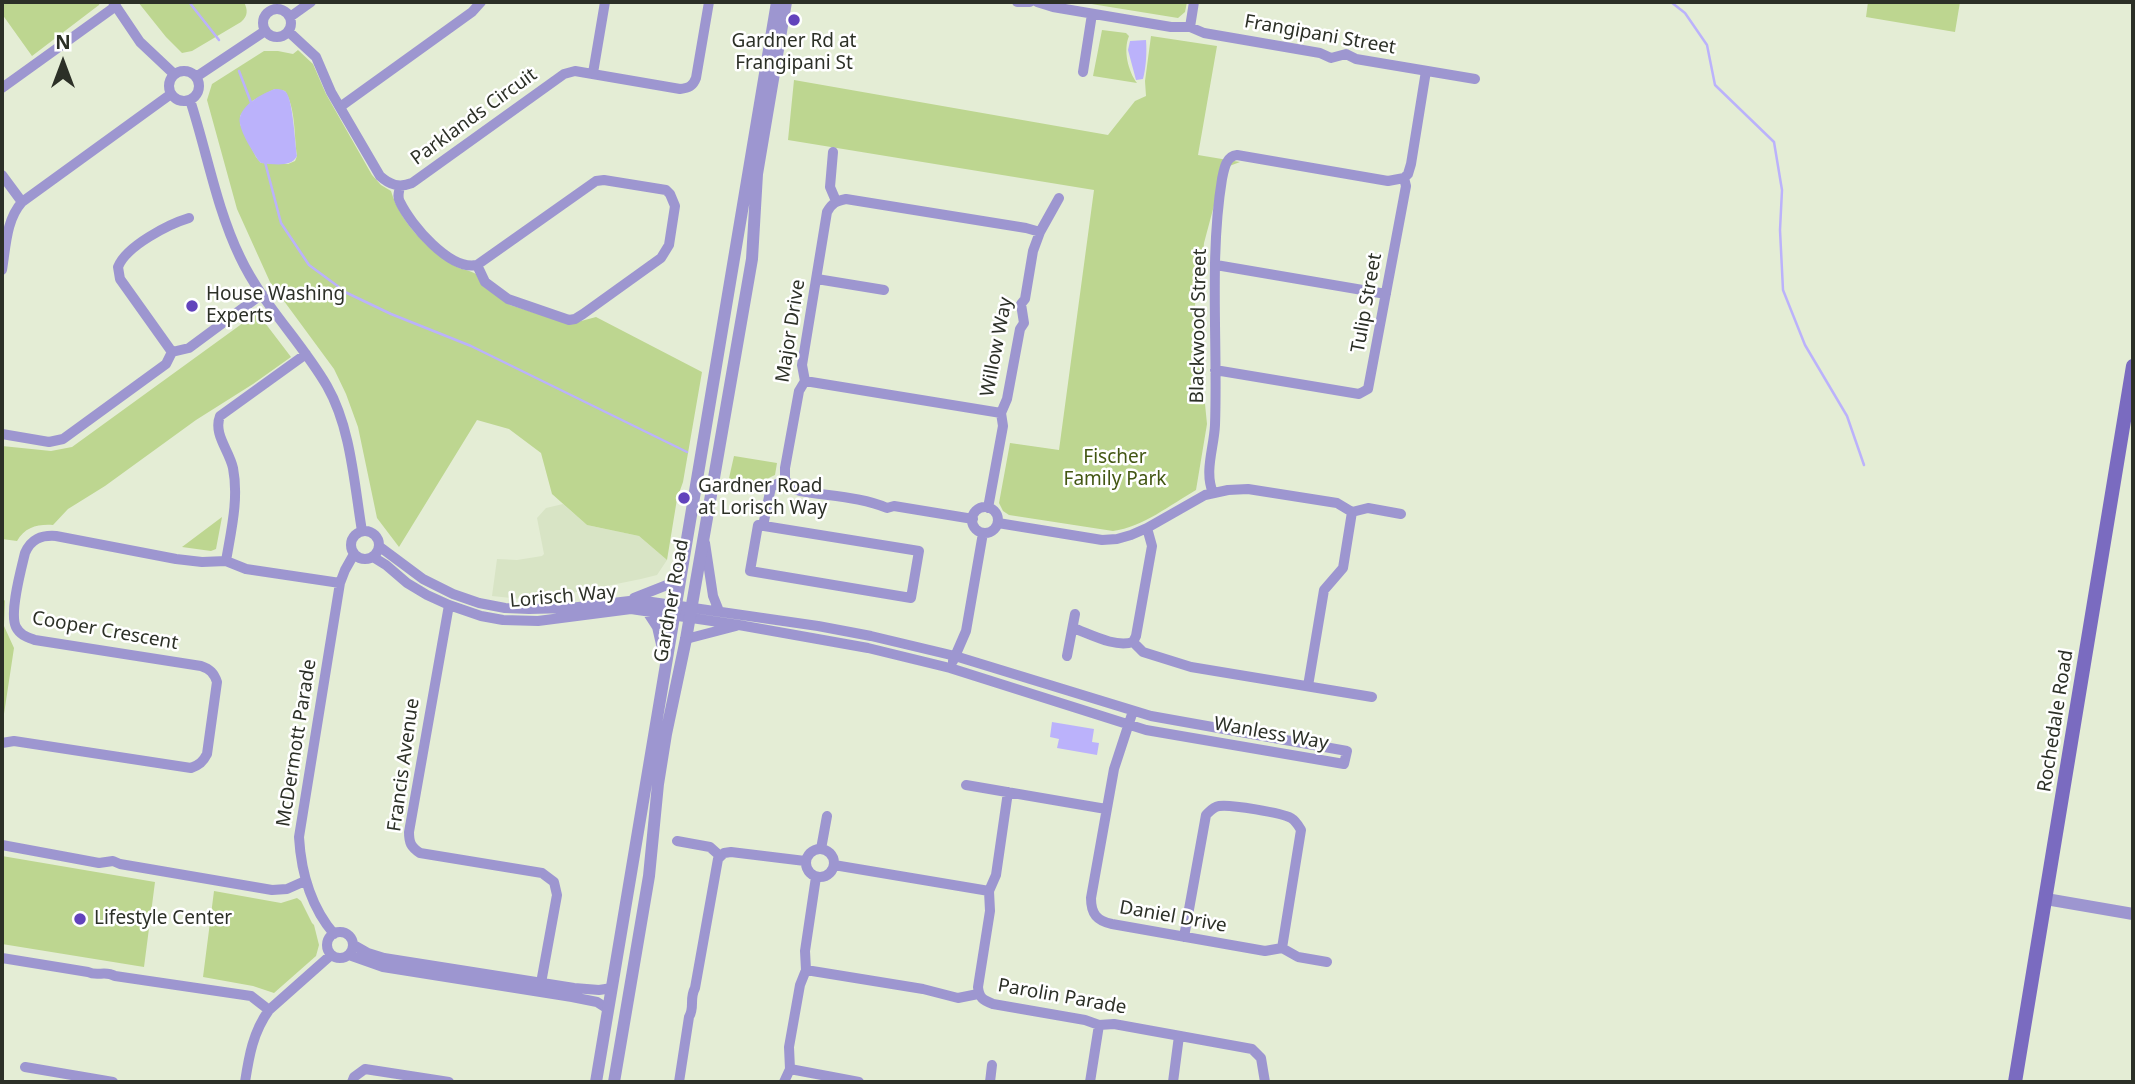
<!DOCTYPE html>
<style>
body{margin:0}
#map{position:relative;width:2135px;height:1084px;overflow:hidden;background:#e4edd5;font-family:"Noto Sans",sans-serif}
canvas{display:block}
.frame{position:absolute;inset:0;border:4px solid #2c3027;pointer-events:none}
.north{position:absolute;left:28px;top:28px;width:70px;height:70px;-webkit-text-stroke:5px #fff;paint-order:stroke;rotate:0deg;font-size:19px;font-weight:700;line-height:28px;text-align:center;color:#2c3027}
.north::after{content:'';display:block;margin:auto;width:24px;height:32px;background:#2c3027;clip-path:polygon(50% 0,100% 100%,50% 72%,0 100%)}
</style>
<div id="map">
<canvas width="2135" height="1084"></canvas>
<div class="frame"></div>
<div class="north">N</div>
</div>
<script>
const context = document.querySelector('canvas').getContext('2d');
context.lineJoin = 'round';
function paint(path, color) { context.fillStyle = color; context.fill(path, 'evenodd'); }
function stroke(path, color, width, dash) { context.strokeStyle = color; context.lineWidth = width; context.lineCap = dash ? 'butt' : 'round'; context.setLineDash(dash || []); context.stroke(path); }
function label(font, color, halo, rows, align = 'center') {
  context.font = font + ' "Noto Sans",sans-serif'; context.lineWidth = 5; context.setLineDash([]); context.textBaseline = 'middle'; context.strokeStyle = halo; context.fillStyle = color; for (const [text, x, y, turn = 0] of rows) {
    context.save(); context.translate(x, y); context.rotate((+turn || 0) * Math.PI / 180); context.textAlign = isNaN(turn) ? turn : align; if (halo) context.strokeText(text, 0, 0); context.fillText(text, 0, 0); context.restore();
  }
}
paint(new Path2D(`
 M563,504L587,525L639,536L667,560L657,575L641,579L562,595L521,599L492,596L497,559L517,560L542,556L544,554L537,518L546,508Z`), '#d8e4c5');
paint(new Path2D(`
 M2,2H100L99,5L32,56L2,14Z
 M138,2H244C248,10 248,16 241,22L192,51L182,53L166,37Z
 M1079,2H1187L1185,12L1178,18Z
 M1868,2H1960L1955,32L1866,17Z
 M1102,30L1126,33L1129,36C1123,50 1128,71 1137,83L1093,76Z
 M1151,36L1217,46L1198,155L1240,162L1224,168L1204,243L1200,291L1195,304L1207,424L1196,490C1170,505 1143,527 1113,531L1009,515L1003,511L999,503L1010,443L1059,450L1094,190L788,140L794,80L1108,135L1135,101L1146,96L1145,81Z
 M298,50L313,64L326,94L372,175L381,185L391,191C400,222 428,250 455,266C462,270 470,270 476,274L483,286L510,305L570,324L596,317L702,372L683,482L677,499L667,560L639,536L587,525L552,494L541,453L509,429L477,420L399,547L377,518L358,427L346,394L334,369L270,282L237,209L207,100L212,84L264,51H278L293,54ZM275,89L285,91C296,109 294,136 297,156L295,161L288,164L261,163L256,157L240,124V116L252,101Z
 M254,315H259L291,357L253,384L196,420L105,486L68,509L53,525C38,524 25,527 17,541L2,539V446L51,451L72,447Z
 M734,456L777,463L775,475C766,479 761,482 759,492L727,487Z
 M222,517L216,549L211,551L182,547Z
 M5,600L4,626L14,648L2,727V602Z
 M2,856L155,882L144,967L2,944Z
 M214,891L281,903L297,898L301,901L312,923L314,925L319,945L316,956L274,993L253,986L203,977Z`), '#bdd690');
paint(new Path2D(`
 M1146,40C1147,53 1146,67 1143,79L1136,80L1128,50L1130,41Z
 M275,89C279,89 282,89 286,92C293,100 295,144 297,156C291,168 273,164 261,163L258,160C252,150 242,135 240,124C236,107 263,93 275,89Z
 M1052,722L1094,729L1092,742L1099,743L1097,755L1057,748L1059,739L1050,737Z`), '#bbb2fb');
stroke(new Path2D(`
 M189,2L219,40
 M1671,2L1685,13L1707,45L1715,85L1774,142L1782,190L1780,230L1783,290L1805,345L1847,416L1864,465
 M239,71L252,105
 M265,162L281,223L309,265L347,293L391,314L471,346L687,452`), '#bbb2fb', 2.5);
stroke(new Path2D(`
 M113,2L140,42L174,74
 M1017,2H1030
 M1037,2L1053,7L1171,27H1190L1204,33L1320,53L1331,58L1346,54L1356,59L1475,79
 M263 23a14 14 0 1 1 28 0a14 14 0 1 1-28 0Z
 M290,17L311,2
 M1190,27L1194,2
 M289,32L316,57L331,92L380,176C390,185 399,188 412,183L564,74L575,71L680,89C689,88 693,86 696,78L709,2
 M169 86a15 15 0 1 1 30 0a15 15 0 1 1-30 0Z
 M1083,72L1092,14
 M593,73L605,2
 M196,77L265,31
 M2,88L116,6
 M190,100C207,152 216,207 240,257C262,304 301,341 327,386C351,428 354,483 362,531
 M340,107L472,12L481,2
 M833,152L830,187L836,201
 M2,175L22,202
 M400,186C399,192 397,197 400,202C411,225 450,271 477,265L485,282L508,299L569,320L575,319L583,314L661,258L669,245L675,206L670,194L666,190L604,180L596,181L477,265
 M1216,265L1386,294
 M2,270C6,246 6,220 22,202L171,94
 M817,279L884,290
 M172,352L120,279L118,267C126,246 169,224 189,218
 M1215,370L1359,394L1368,389L1406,186L1404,178L1408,174L1411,164L1426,71
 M805,381L1001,413
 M2,434L49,442L63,439L166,364L172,352L189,348L262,294
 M1213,493C1204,471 1214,448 1215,425C1218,345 1209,258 1222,179C1224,169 1226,156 1237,155L1388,181L1404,178
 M972 520a13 13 0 1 1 26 0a13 13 0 1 1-26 0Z
 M988,508L1003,426L1001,413L1007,399L1020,329L1024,323L1021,304L1025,299L1033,251L1040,232L1059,198
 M973,519L894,506L887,508C862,497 828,496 800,491L794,489L785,480V468L799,391L805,381L802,365L827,212C832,203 836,201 846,199L1026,228L1040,232
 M998,523L1102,540L1117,539L1131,535L1147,528L1205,495L1228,490L1248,489L1337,503L1352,512L1368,508L1401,514
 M758,525L919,551L911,598L750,571Z
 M763,526L771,487L785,480
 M351 545a14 14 0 1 1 28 0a14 14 0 1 1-28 0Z
 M705,543L713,596L719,611
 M373,557L386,565L407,583L427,595L449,605L481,616L503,620L538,621L631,609L739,625L868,648L950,668L1146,730L1344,764L1347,751L1151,716L955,656L871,636L818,626L638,600L570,608L529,609L505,608L479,603L453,594L423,579L380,547
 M226,561C231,531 239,499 233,468C229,450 213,434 220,416L306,354
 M634,598L672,583L680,572
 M449,605L409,832C409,843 411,847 420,853L542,873L554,882L557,895L541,983
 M646,610L657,627L665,662
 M1073,628C1090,634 1115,648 1133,642L1136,636L1152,546L1147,528
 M686,639L736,626
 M1133,642L1143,652L1191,667L1372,697
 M1067,656L1075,614
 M953,661L966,631L983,533
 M1308,686L1324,590L1343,568L1352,512
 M1133,711L1114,769L1091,898C1091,914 1097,921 1112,924L1265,951L1282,948L1298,957L1327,962
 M2,743L14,741L191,768C199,765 203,762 207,754L217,682C214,673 210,669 201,666L35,640C27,637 20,635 16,627C9,613 21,570 25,553C31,539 41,535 56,536L176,559L202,562L226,561L246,569L340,583
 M966,785L1106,809
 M1008,792L996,875L989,891L990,911L978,987C979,998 983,1000 993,1004L1085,1020L1099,1025L1114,1024L1252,1049L1261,1058L1265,1082
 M677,841L710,847L720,856
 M2,845L99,863L113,861L120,864L272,890L287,889L305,881
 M806 863a14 14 0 1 1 28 0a14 14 0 1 1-28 0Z
 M821,849L827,816
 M834,865L989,891
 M327 945a13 13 0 1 1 26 0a13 13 0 1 1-26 0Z
 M334,934C311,907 301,871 299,837L340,583L345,570L354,554
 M1184,937L1206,815C1210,811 1213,807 1219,806C1230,804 1282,813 1291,818C1296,821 1298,825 1301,830L1282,948
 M354,945L368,953L384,958L574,988L599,990L612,988
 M349,955L383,967L572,997L597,1002L608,1009
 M2,958L88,972C98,977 104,970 115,976L251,996L269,1010
 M806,970L923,989L958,998L978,994
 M25,1067L113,1082
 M790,1069L859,1082
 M245,1082C249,1056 253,1032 269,1010L331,955
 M352,1082L354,1077L365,1069L449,1082
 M679,1082L689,1017C695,1007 689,999 695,988L718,859L724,853L731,852L805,861
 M784,1082L790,1069L789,1047L800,985L806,970L805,951L816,877
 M990,1082L992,1065
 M1090,1082L1099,1025
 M1173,1082L1179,1036`), '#9d96d0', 10);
stroke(new Path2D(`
 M2046,899L2133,914
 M596,1082L777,2
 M614,1082L649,876L658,784L666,734L686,639L752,259L757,174L786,2`), '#9d96d0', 12);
stroke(new Path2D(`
 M2015,1082L2133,366`), '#7a6bc0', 14);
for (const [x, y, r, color] of [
 [794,20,7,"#6243bc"],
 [192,306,7,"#6243bc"],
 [684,498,7,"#6243bc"],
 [80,919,7,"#6243bc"]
]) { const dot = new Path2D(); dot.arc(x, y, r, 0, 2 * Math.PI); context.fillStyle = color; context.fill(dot); stroke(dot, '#fff', 2.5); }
label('19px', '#2c3027', '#fff', [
 ["Frangipani Street",1320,35,10],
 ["Parklands Circuit",474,117,-36],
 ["Tulip Street",1367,303,-80],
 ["Blackwood Street",1199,326,-89],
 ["Major Drive",791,331,-81],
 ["Willow Way",997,347,-79],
 ["Lorisch Way",563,597,-5],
 ["Gardner Road",672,601,-80],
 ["Cooper Crescent",105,631,10],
 ["Rochedale Road",2056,721,-81],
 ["Wanless Way",1271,734,10],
 ["McDermott Parade",297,743,-81],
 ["Francis Avenue",404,765,-82],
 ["Daniel Drive",1173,917,10],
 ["Parolin Parade",1062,997,10]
]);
label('19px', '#2c3027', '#fff', [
 ["Gardner Rd at",794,42,"center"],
 ["Frangipani St",794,64,"center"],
 ["House Washing",206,295],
 ["Experts",206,317],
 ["Gardner Road",698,487],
 ["at Lorisch Way",698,509],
 ["Lifestyle Center",94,919]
], 'left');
label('19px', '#435713', '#fff', [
 ["Fischer",1115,458],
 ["Family Park",1115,480]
]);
</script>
